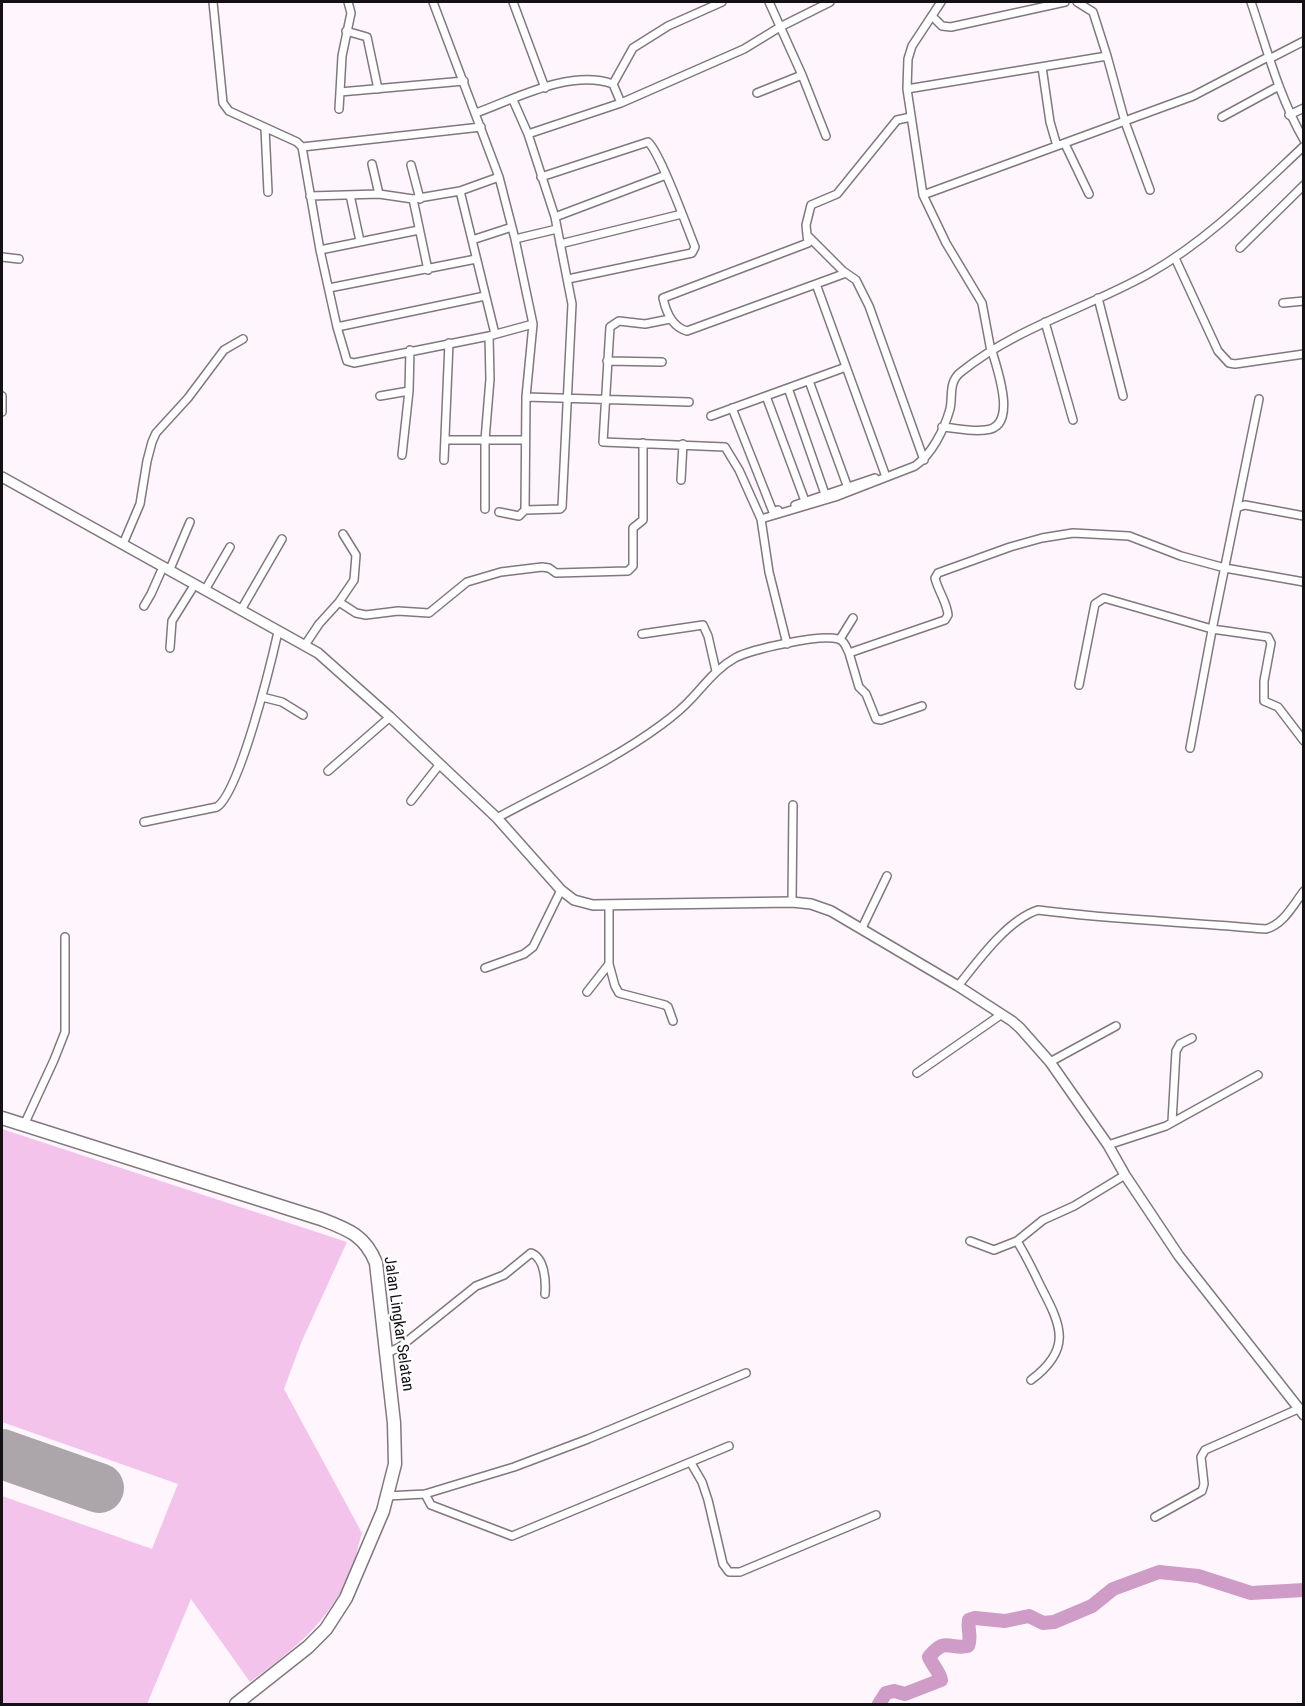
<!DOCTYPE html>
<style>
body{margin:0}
#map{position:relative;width:1305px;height:1706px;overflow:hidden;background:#fef6fc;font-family:"Roboto Condensed",sans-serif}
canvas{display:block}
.frame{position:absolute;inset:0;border:3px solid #141114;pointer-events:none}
</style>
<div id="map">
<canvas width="1305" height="1706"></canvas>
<div class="frame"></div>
</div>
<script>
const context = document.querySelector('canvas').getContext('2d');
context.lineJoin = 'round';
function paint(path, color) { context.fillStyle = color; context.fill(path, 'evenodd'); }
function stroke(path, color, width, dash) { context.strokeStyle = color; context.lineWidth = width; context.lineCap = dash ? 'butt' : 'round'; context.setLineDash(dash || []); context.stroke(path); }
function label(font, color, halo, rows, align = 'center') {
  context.font = font + ' "Roboto Condensed",sans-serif'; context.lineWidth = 4.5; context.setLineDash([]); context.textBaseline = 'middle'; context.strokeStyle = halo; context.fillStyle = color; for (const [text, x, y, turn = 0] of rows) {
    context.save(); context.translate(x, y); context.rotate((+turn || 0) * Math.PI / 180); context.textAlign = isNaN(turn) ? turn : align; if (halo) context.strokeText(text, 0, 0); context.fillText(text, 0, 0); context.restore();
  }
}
paint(new Path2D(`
 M2,1129L347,1242L301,1343L284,1389L362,1533C358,1545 356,1558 352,1569C328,1624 295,1648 250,1682L191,1599L147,1704H2V1496L152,1549L178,1484L2,1422Z`), '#f3c3eb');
stroke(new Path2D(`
 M879,1704L886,1693L894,1691L905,1694L941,1680C940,1672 932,1665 929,1657C946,1636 949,1650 968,1646C972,1637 967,1629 969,1620L975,1618L1005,1621L1029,1616L1043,1623L1054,1622L1092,1606L1113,1589L1159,1572L1198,1576L1251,1593L1304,1590`), '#cf9bc7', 14);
stroke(new Path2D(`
 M2,1454L99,1488`), '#aca6ab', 50);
const street = new Path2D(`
 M213,2L223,103L229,111L297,142L302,147L320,250L337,327L347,361L354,363L489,336L533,324
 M348,2L351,13L342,56L340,92L464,81
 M433,2L499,177L515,239L533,324L526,397L525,510L560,509L562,507L572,304L555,217L528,134L513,100
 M513,2L545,88
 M769,2L802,75L826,136
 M941,2L912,46L908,59L907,89L923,195L946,243L982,303L991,351
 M1077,2L1093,12L1107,56L1125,122L1150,190
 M1251,2C1267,49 1279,97 1304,140
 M932,16L942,26L951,27L1065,2
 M346,31L367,37L378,89
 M1269,59L1304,41
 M1042,67L1050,122L1057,146
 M613,84L621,103
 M907,89L1107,56
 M757,93L802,75
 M339,109L340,92
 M476,113C517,98 570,69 613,84L633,48L668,26L722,2
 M1289,115L1304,108
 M911,117L897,120L837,194L811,205L806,225L807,235L843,271L856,280L869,306L924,460
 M1222,117L1279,86
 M265,128L268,192
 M528,134L621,103L744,49L780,27L830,2
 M1065,144L1089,194
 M302,147L481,127
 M372,164L379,194
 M411,165L420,199
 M541,177L648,142C660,152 687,227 695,247L692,253L568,279
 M350,195L360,241
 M923,195L1193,96L1268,57
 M310,196L379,194L413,199L460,191
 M413,199L428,270
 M555,217L666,175
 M807,235L808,243L663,298C666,312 672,327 687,331L816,284
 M515,239L557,229
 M472,240L512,227
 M560,244L682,214
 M1240,248L1304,185
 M320,250L419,230
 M2,257L19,259
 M1175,258L1218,351L1229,363L1235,364L1304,354
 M846,273L816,284L885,474
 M329,288L476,259
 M1098,298L1123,396
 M1283,303L1304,301
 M670,319L645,324L619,321L610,327L603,442L725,447L739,470L761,519L769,572L787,644
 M1045,322L1073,420
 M337,327L485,296
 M495,334L460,191L499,177
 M489,336L490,379L485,440H525
 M607,361L662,362
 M809,381L848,488
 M788,388L825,494
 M2,396V412
 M380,396L409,391
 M766,396L805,501
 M526,397L689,402
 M732,408L773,512L778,510
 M711,416L846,367
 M942,427C956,428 971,432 985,430C1019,428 997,369 992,351
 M445,440H485V509
 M402,455L409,391L410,350
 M444,460L449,343
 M681,480L683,444
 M795,505L875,478
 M1239,507L1245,505L1304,516
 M499,512L519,516L525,510
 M761,519L835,497L915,466C932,454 944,430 950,409C953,396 948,382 961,372C1017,327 1088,308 1150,273C1208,240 1255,192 1304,146
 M123,544L140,504L147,461L152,442L156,433L188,398L224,350L243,339
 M170,569L190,522
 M205,590L230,547
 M339,602L354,580L356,555L343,534
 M144,606L151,594L163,567
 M241,610L282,539
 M642,634L703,625L708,636L716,671
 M840,639L853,618
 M305,645L319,624L339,602L356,613L366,615L398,611L429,613L467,582L501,572L542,567L549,568L556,573L628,571L633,566V528L643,520V443
 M170,648L172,621L195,584
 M849,653L859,687L866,694L876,719L881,720L922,706
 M1079,685L1095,604L1104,598L1212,629L1268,637L1271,643L1264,681V701L1278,707L1304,741
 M262,697L282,702L303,715
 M1190,748L1213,625L1259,399
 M328,771L390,717
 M411,801L440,764
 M497,818C552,788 611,762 661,725C672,717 683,708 692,698C706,683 717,668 735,658C752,649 820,634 838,639C845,641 846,647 849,653L945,620L948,615C947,602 938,591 935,578L938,573L1010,547L1042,538L1073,533L1129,536L1181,556L1225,568L1304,582
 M144,822L217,807C240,791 271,663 278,632
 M792,902L793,805
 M862,928L887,876
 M609,964L615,986L619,993L665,1005L668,1007L673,1021
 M485,968L524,954L533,947L561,890
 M958,986C978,961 1007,920 1038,910C1114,920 1190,922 1266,929C1284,924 1293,905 1304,891
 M587,992L609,964V905
 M1050,1062L1116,1026
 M917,1073L1002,1014
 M1172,1122L1176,1051L1180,1044L1192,1038
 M24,1125L54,1060L65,1032V937
 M1108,1145L1166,1126L1258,1075
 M970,1241L994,1250L1017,1241
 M387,1353L400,1347L476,1286L504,1275L531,1253C545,1258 546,1282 545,1294
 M1031,1380C1072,1349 1062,1327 1041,1287C1034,1272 1026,1256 1017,1241L1043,1220L1074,1206L1125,1175
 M691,1463L702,1482L708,1500L723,1564L729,1572H740L876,1515
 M425,1494L431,1505L512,1536L729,1446
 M387,1496L425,1494L514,1467L588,1439L746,1373
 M1155,1517L1202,1491L1204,1484L1201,1457L1205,1450L1298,1409`);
const secondary = new Path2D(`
 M2,477L318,653L390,717L497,818L561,890L574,900L593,905L792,902L811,904L831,911L958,986L1012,1021L1020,1028L1050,1062L1108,1145L1125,1175L1179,1256L1304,1415`);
const highway = new Path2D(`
 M2,1118L321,1219C347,1229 365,1235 376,1263L394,1423L395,1464L383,1511L346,1598L326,1629L308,1647L236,1704`);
stroke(street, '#80787e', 10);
stroke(secondary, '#80787e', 12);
stroke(highway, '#80787e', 15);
stroke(street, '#fff', 7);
stroke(secondary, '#fff', 9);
stroke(highway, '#fff', 12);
label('16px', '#141114', '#fff', [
 ["Jalan Lingkar Selatan",398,1324,82]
]);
</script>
